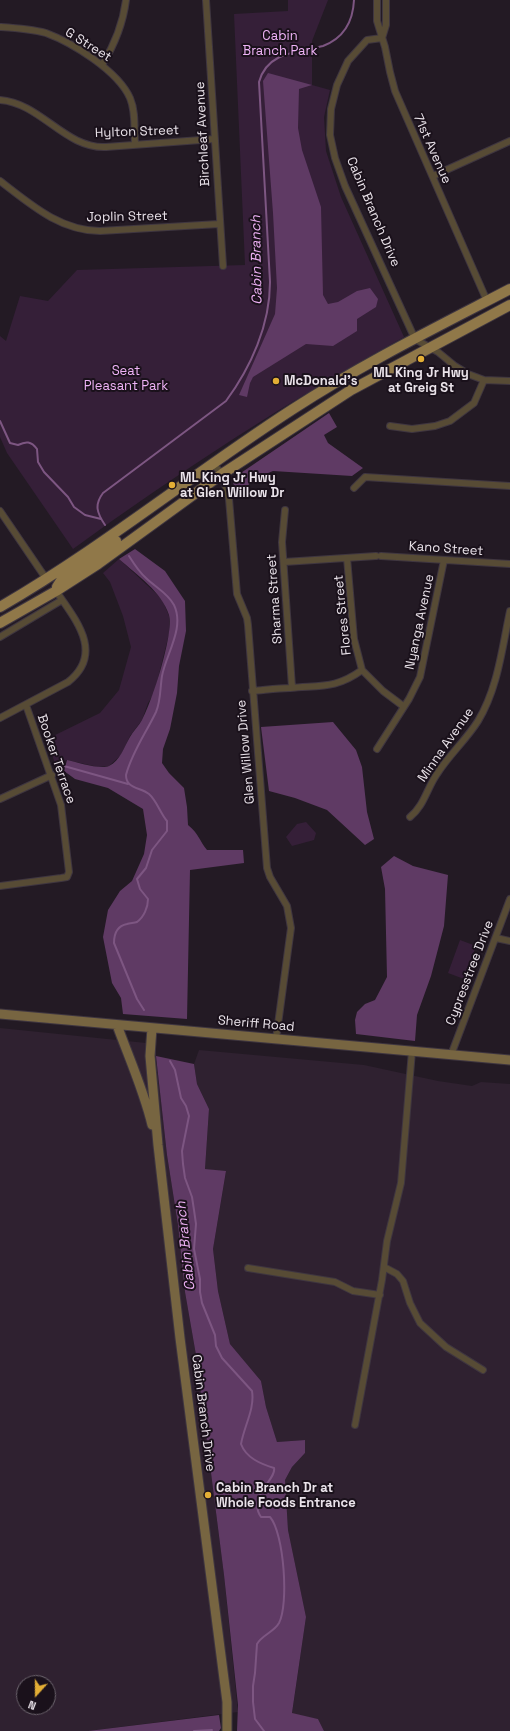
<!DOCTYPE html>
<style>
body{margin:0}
#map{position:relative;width:510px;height:1731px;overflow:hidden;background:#231a24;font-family:"Space Grotesk",sans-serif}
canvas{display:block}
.north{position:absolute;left:16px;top:1675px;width:40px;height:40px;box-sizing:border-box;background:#1a111b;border:1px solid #6d656e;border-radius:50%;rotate:201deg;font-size:11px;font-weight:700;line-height:16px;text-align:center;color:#eae3ea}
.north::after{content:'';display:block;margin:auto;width:14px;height:18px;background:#e3ae35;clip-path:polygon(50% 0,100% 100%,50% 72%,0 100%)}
</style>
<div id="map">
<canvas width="510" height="1731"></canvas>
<div class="north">N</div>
</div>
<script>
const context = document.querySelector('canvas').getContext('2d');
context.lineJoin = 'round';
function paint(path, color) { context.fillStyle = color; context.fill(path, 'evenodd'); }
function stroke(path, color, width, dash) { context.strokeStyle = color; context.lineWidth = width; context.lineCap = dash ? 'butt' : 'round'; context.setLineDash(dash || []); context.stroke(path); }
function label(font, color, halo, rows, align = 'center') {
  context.font = font + ' "Space Grotesk",sans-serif'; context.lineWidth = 4; context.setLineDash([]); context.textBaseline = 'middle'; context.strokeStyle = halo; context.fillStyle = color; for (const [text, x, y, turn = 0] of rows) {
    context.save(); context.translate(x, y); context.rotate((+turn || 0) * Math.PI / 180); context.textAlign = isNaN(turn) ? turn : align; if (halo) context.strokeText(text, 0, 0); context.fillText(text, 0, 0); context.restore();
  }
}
paint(new Path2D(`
 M0,1028L156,1044V1056L167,1155L178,1225L185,1292L196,1355L224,1575L238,1712L88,1731H0ZM24,1683H48V1707H24Z
 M199,1050L364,1065L438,1081L472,1086L481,1082L510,1084V1731H324L318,1719L292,1714L306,1617L288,1530L285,1480L292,1467L305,1453V1440L277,1442L266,1407L261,1381L230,1344L218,1291L213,1249L226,1172L205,1169L209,1109L197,1084L194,1064Z`), '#2f2130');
paint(new Path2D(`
 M288,0H328L312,41V85L330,90L324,117L326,151L341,197L404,337C289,400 179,472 73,549L7,453L0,437V336L6,341L20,296L48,301L77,270L245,265L234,14L288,11Z
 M119,559L162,599L169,616V634L154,694L148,703L142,720L130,736L121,755L109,766L98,767L67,760L55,764L47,739L100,713L119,690L131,647L123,616L110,582L103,573Z
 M306,822L316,833L314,840L292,846L286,837L297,824Z
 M460,940L476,946L464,979L448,973Z`), '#351f38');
paint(new Path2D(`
 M268,73L312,85L299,89L298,128L302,150L321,207L323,295L328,304L338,302L357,291L370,288L378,299L376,307L357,319V331L333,346L306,344L253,377L250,383L247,397L239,395L275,314L277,288L273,213L263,81Z
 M329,413L337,427L324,435L328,443L363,468L352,476L273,471L256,478L237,495L232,479Z
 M135,549L165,571L185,601L186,631L179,666L177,693L170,729L163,749L162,763L169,773L184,788L187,807L188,825C199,834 199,840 207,850H243L244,863L190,870L187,1019L123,1014L121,998L112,983L103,937L108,910L120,891L132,881L144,854L147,835L143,809L108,788L75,779L64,771L67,760C77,762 100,770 109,766C120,761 124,747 130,737C133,731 139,726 142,720C152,702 174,634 169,615C162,592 137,575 119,559Z
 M333,722L356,750L362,767L367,812L374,839L365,845L327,810L295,798L269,791L261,727Z
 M394,856L413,866L448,875L444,926L431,976L417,1015L415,1041L356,1034L355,1020L357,1012L365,1004L375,1000L387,977L385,889L381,867Z
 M156,1056L194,1064L197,1084L209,1109L205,1169L226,1171L213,1249L218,1291L230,1344L261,1381L266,1407L277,1442L305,1440V1453L292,1467L285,1480L288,1530L306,1617L292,1713L318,1719L324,1731H237L238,1705L224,1575L196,1355L185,1292L178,1225L167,1155Z
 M219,1715L221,1728L219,1731H88Z`), '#5f3a64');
stroke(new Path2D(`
 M0,421L10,443L18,445C26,441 31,441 37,449L38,462L44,472L68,497L74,507L85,515L101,519
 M105,525C97,513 94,505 103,493L226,401C251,367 270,325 270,282L259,82C267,52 297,52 323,46C344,38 353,22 354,0
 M129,556C134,564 139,572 146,578C155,587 168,593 174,605C185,628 166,654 162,676C160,688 161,700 156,712C146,733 132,752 126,775C126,789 140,787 149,794C157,801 160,813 167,821V831L152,850L146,868L137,879L140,889L148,899C148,907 144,917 137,922C134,923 130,923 127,924C117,926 114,933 114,943L137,999L144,1010
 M64,766L128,784
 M170,1061L175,1070L181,1098L186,1106L189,1116L182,1151L183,1164L185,1178L192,1197L194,1210L196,1224L194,1249L200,1279V1292L202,1303L215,1335L216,1346L222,1358L252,1391C255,1409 244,1426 241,1444C246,1458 261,1464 274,1468C277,1479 247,1497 261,1517H270C284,1533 289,1604 279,1623C274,1632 262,1635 257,1644L255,1673L253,1686V1702L255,1719L264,1731
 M194,1731L212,1730`), '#7d5682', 2);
const street = new Path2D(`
 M206,0L223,266
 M377,0V21L385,47L390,72L395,91L487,301
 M0,27C15,28 31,29 46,33C73,43 118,71 130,98C136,112 134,129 135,144
 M382,38L367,40L348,61L337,85L331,109L330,135L335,158L345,186L415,339L438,352L455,366L468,374L484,380L510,381
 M382,38L386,25V0
 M102,65C115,44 123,24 126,0
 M0,100C41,103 65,149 106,147L214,139
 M433,176L510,141
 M0,181C30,204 60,231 100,231L219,224
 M390,426L412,429L435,426L450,421L474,403L484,380
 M213,464L222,474L229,499L237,594L247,618L248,625L267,868L270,877L287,906L291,928L276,1039
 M354,488L365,477L510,486
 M285,510L282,542L292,687
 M0,511L47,580
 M381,556L510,564
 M347,558L354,639L362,670L383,691L403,706
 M284,562L376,556
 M0,637L62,600
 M252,691C265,690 277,688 290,688C320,685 336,689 362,670
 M0,718L68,682C105,653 75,619 56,591
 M377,749L409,699L420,677L444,560
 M0,799L52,775
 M410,817C424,806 427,788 437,774C449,755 466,740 478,721C498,688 502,648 510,611
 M0,886L61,878L67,877L69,872L61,805L26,705
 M496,938L510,941
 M451,1055L510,899
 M384,1267L397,1274L403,1281L410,1303L420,1323L446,1347L483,1370
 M248,1268L335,1282L353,1291L380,1295
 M355,1425L382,1280L387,1241L401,1183L412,1051`);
const secondary = new Path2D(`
 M0,1014L510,1060
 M117,1025C129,1058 144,1091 152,1125
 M152,1028L150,1056L158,1145L180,1338L227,1702V1731`);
const primary = new Path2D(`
 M57,587L62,579L116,541
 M0,607C102,548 194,473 293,409C362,364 437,327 510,289
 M0,623L56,591L98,564L222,474L351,390L510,305`);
stroke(street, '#3f3640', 8);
stroke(secondary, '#3f3640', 11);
stroke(primary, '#3f3640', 12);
stroke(street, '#574b35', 6);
stroke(secondary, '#776541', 9);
stroke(primary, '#907849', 10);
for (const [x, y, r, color] of [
 [421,359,4,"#e3ae35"],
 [276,381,4,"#e3ae35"],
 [172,485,4,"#e3ae35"],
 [208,1495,4,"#e3ae35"]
]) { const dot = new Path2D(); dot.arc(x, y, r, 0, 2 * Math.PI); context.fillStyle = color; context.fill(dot); stroke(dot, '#1a111b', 1.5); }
label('13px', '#efb3f7', '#1a111b', [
 ["Cabin",280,36],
 ["Branch Park",280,51],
 ["Seat",126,371],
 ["Pleasant Park",126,386]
]);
label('13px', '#eae3ea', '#1a111b', [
 ["G Street",88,45,32],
 ["Hylton Street",137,132,-2],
 ["Birchleaf Avenue",203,134,-93],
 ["71st Avenue",432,149,66],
 ["Cabin Branch Drive",373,212,67],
 ["Joplin Street",127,217,-1],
 ["Kano Street",446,549,4],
 ["Sharma Street",275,599,-94],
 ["Flores Street",343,615,-96],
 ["Nyanga Avenue",420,622,-78],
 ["Minna Avenue",446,745,-55],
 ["Glen Willow Drive",246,752,-95],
 ["Booker Terrace",56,759,71],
 ["Cypresstree Drive",470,973,-69],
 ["Sheriff Road",256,1024,5],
 ["Cabin Branch Drive",203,1413,83]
]);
label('bold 13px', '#eae3ea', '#1a111b', [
 ["ML King Jr Hwy",421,373,"center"],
 ["at Greig St",421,388,"center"],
 ["McDonald's",284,381],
 ["ML King Jr Hwy",180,478],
 ["at Glen Willow Dr",180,493],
 ["Cabin Branch Dr at",216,1488],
 ["Whole Foods Entrance",216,1503]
], 'left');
label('italic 14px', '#edb0f4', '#1a111b', [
 ["Cabin Branch",257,260,-91],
 ["Cabin Branch",186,1246,-96]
]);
</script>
